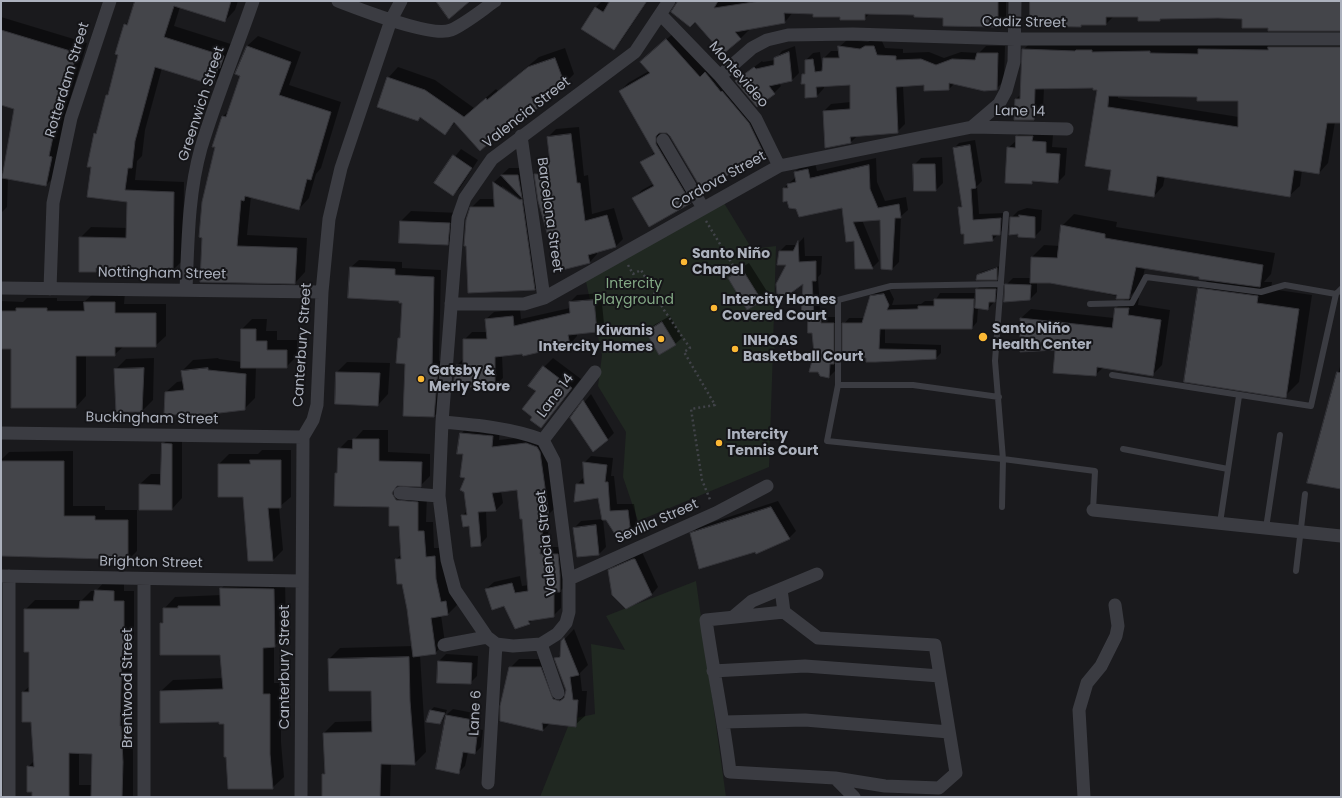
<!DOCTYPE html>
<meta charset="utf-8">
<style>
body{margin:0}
#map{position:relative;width:1342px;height:798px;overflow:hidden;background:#1a1a1d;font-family:Poppins,sans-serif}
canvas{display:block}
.frame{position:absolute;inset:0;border:2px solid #acb1bd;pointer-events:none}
</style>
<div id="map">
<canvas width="1342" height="798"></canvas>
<div class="frame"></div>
</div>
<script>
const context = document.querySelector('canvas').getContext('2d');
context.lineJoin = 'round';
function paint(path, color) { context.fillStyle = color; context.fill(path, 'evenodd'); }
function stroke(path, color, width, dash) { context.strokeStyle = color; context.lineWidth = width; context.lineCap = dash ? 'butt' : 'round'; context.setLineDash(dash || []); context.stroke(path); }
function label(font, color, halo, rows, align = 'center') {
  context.font = font + ' Poppins,sans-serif'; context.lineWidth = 4; context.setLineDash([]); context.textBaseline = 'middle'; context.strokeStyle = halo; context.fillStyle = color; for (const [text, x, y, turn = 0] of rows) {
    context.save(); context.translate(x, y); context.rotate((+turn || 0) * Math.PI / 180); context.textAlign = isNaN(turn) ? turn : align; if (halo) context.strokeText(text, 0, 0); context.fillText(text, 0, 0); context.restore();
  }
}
paint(new Path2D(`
 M724,203L752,249L776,246L773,345L775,349L773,350L769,467L638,521L623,477L626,432L598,386L602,355L585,277Z
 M696,581L726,797H540L571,719L595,714L591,644L625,650L606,616Z`), '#202821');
paint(new Path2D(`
 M135,1H238L235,10L225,21L180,7L174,26L234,45L223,73L212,84L162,68L145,130L142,156L137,161L135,180L184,182L183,260L173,270L99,267L95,271L80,238L91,227L128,228V201L95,134L98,131L107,95L110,92L125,25L130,20Z
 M602,1L609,4L611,1H651L647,2L621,41L614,49L595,8Z
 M681,1H1006V17L997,26L915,14L870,13L864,19L814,13L793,12L785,22L748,29L749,30L741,38L723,53Z
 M1031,1H1341V31L1269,27L1243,18H1161L1160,20L1139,16H1114L1106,24H1083L1080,26Z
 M1,17L87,43L64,120L56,175L46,185L8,178L7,207L1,213V172H4L15,108L1,104Z
 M675,32L773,147L765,156L671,135L663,131L664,136L698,194L690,202L634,198L642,190L653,184L642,163L655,152L620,91L628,83L649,71V54Z
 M258,36L301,52L289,85L341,102L321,168L316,174L309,198L299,209L251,196L247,235L307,238L305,272L295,283L201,281L216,147L213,146L223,116L230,110L242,75L236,73L247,46Z
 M1341,37V122H1335L1328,163L1319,173L1302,170L1300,186L1290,195L1165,176L1163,186L1154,196L1112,169L1098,89L1094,87L1044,88L1043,110L1033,119L1016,99L1021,94L1023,50L1033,40ZM1118,96H1198L1239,100V117L1118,98Z
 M873,39H881L885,48L903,49V53L929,52L944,58L961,52L979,53L986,46H1005L1004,81L996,89L955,83L949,89L925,84L903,86L905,124L897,132L858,135L851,142L824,111L831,104L851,102V84L824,86V88L817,96L806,84L803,75L806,72V60L813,53L820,52L822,66L824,65V58L831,51H839V47L847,40L868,42Z
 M795,46L799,73L792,80L779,83L781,86L774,93L736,81L762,61L763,62L775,60L782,51Z
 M565,48L574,74L564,84L545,92L548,96L516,125L513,121L456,122L444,134L421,117L418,120L388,78L398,67L435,80L474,108L496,89L498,91L539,57Z
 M579,127L584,176L588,175L592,214L614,208L623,239L616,246L597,252V254L590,262L536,174L542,168L541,163L550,155L548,137L556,129Z
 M1023,130L1053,135L1052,147L1067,148L1065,175L1058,182L1034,180L1031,183L1008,148L1016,141L1017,136Z
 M975,140L982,181L977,186L979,214L1006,213L1005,228L992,240L965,233L959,207L963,204L954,148L959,143Z
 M461,149L478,160L460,188L453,195L435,182Z
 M942,157L943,183L936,190L914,165L921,158Z
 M876,158L877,182L885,201L906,197L908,210L901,216L899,262L892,269L882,268L881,219L862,220L879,261L872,268H856L855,239L843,207L797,208L784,188L796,177L795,172L802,165L815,163L817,171ZM852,217L859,235H857L850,218Z
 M509,168H525L543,281L534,290L471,208L480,199H495L494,182ZM502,186L525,202L524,204L502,189Z
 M1027,208L1042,210L1041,230L1034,237L1011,218L1018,211Z
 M411,211L460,213L458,234L447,244L401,221Z
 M1074,214L1117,222L1116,227L1275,253L1271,274L1264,282H1272L1271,289L1312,295L1299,382L1285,396L1198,289L1208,280L1200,276L1145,268L1141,285L1128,298H1139L1138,305L1170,310L1162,365L1152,375L1104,367L1095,375L1056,349L1021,318L1031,309L1114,318L1116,308L1126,298L1050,282H1037V292L1030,299L1006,285L1013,278H1031L1032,257L1044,245L1060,246L1062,226Z
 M804,237L805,256H822L821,274L818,277L820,310L818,313H827L828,317H840L836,370L829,377L815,353L813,332L809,319L812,316L804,282L787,264L779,252L786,245H797Z
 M359,260L402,262V268L441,270L439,361H445L442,409L434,416L406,363L399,338L401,336L403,302L351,267Z
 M749,263L768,293L762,300L748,308L729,278L736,271Z
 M1000,266L999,275L996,279L978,276L981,272Z
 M984,282H1002L1001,294L988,309L978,308L977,322L972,328H885V343L941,345V353L936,358L867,357L844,324L849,318H865L871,297L877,291L889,289L894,299L892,305L921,304L925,301H935L940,293H977V289Z
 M95,292H125L124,304H166V336L155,346H124L114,355H86V396L76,407H12V348H1V301L23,302L27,298H57V301H85Z
 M601,293L604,324L596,331L577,333V336L570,344L502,355L503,378L495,386L457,365L464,358V340L472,332H487L486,319L494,312L520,309L521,319L570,308V302L577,295Z
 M670,316L682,338L675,344L647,332L654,325Z
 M252,319H267L266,331H277V340H297V356L286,367H256L255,398L244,409L166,392L177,382L184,381L182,371L193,360L218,358L219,359L242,362V329Z
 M154,358L153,400L142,411L115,370L126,359Z
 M553,358L581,379L541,427L533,417L537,391L544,367Z
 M347,362L390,363L388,394L378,405L337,372Z
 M1341,363V488L1308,482Z
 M591,394L614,433L607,440L571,418Z
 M468,426L500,429L499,440L534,436L545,439L556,507L550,513L547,547H565L567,584L561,590V608L553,616L534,619L529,623L504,605L486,589L494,582L520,576L522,586L529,585L523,518L517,489L501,491L503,503L496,510L486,511L487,537L480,545L462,516L468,510L464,453L461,434Z
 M363,430H388V452L430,454V476L420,486L402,485L405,491L427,494L426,522H433L434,548H443L457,605L448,614L441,615L445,643L435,653L420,655L426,752L414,764L391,763L390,797H323V774L326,772L324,733L335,722L373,721L372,690L329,659L340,648L413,646L408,609L396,559L402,554L400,525L390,506L336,473L338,471L339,449L348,440H354Z
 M174,433H182V498L172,509L140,484L151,474H162L163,444Z
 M262,450H291V497L279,507L283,550L273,560L244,496L219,464L229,454H258Z
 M73,451V506H105V510H137V551L127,561L106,558L1,555V460L9,452Z
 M591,456L613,458L611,476H614L617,504H634L638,527L631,534L606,519H603L606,547L599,554L577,556L574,528L581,521L603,519L599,496L577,485L584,477V463Z
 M778,501L796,531L789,538L691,534L698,527Z
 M642,552L658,587L652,594L609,571L616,564Z
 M232,577L285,578L286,635L274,646V683H281V742L284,777L272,788L225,723L220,721L161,722V691L173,680L223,678L221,654L161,623L164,620V609L175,597L221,595V589Z
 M106,580L124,581V591H134V640L132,642L129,716H131L133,752V797H33L28,767L34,761L32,721L23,692L30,686V651L25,610L35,600H82L91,591H96ZM79,753H93L92,785H79Z
 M574,629L588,665L580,673L582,691H587L585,716L575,725L550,723L543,730L510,668L519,659H550L560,687L568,694L556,659L561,653L562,642Z
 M446,654L478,656L477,676L470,683L439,661Z
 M434,707L447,710L443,720L440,723L430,711Z
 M453,709L479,714L474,728L483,730L481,747L475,753L468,752L465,766L458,773L446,715Z`), '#0007');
const building = new Path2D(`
 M135,1H231L225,22L174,6L164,37L224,56L220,68H218L213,85L155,67L135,141L132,168H128L125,190L174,192L173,271L96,268V272H79V237L126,238L127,202L87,197L91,167H87L94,133L96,134L106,95H108L118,55L115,54L124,24L127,25Z
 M436,1H470L449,19Z
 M610,1H647L614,50L581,29L595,7L603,12Z
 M678,1H718L714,8L760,1H998V27L943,26V18L914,17V15L865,14V20H840V17H813V14L784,13L785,23L735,32L741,39L723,54L695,22L690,27L671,12Z
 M1030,1H1341V31H1268V28H1242V19L1218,18L1160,19V21H1138V17H1106V25H1081V27L1030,26Z
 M1,30L77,53L54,132L49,156L52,157L46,186L2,178L14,109L1,105Z
 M666,39L700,77L705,72L721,92L722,91L749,123L765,156L744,169L742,167L702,190L670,136L667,133H659L656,136V144L691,203L649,227L632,198L654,186L640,162L655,154L619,91L650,73L640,62Z
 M247,46L291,62L279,95L331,112L311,180L307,179L299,210L245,196L244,201L241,200L237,246L297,248L295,284L200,282L202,238L199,237L202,202L215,147H212L222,116L226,117L240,76L235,74Z
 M838,46L860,49L865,46H874L877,55L896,56V60L921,59L936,65L952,59L975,60L977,53H998L997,90L984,91L949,83V90L924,91V85L896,87L898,133L850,137L851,143L825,148L823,111L850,109V85L816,87L817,97L805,98V84H801L802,74H805V60L813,59L815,72L822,71L823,58H839Z
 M1268,47H1341V123H1327L1319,174L1294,170L1290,197L1157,176L1154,197L1108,190L1111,170L1085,166L1097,90H1093V88L1035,89L1034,120H1014L1015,99H1020L1022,49L1075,51L1076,50H1092V52L1150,51V53L1198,54V49L1268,50ZM1109,96L1197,97V101H1238V127L1108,107Z
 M789,52L792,81L769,86L775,94L757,107L735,81L754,67L756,69L774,65V58Z
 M555,58L565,85L531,97L539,107L515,126L513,122L480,151L454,122L445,135L420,117L418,121L377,107L387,77L425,90L464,117L486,98L487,100L528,67Z
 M571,134L577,183H580L585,221L607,215L616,247L588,255L590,263L558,271L538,201L534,174H542L540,163L550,162L547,137Z
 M1016,136H1033L1032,141L1046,142V153L1060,154L1058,183L1032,181V184L1005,183L1007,147L1015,148Z
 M970,145L976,188L971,189L973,220L1001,218L1000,235H992L993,241L964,244V234H961L958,207H962L953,148Z
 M453,155L472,168L453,196L434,183Z
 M913,164H935L936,191H914Z
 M869,165L870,189L878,208L899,204L901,218H895L892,270L881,269L880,220L853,222L873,269H855L854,241L846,242L842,208L799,217L796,209L789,208L787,201L783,202V188H788L787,184L796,182L794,172L808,169L810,178Z
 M501,175H518L522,198Z
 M493,182L520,200L522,199L535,290L468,293L466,246H464L466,220L470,207H494Z
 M1019,215L1035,217V238L1018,237V234L1009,235L1010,217H1019Z
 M400,221L450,223L448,245L399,243Z
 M1061,225L1105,234V238L1263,265L1260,287L1199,279V277L1136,267L1129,299H1116L1117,295L1050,283H1030L1031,257L1057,258Z
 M798,241L799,262L816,261V281H812L814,317L801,318L803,284L788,295L777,294L776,284L786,265H777L779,251H793Z
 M350,267L395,269V275L434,277L432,369H438L434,417L403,416L405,364L396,363L398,338H400L402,303H399V301L348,298Z
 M997,268V280H976L977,275Z
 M742,269L762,301L747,310L728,278Z
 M1005,284L1031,285L1030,300L1004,302Z
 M1198,288L1258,296L1257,303L1299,309L1286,398L1184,382Z
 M976,289H996L995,302H989L988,310L975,308Z
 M884,294L889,305L887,310L918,309V306H934V299H974L972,329H880L879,349L936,350V359L876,362H866V358H842V323H862L870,296Z
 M594,300L597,332L568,335L570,345L523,356L522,354L495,357V387H453L456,365H463V339H487L485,319L513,316L514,326L570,313L569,302Z
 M84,302H115V313H156V347H115V356H76V408H11V349H1V311H16V308H47V311H84Z
 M1115,308H1129L1128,315L1161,320L1153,376L1097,367L1096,376L1053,373L1055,350L1020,352V318L1112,328Z
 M808,319H821V323H834V364H830L829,378L820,376L818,372H809L814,353L812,333H808Z
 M662,322L676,345L659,355L646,332Z
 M241,329H256V341H267V350H287V368H241Z
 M543,366L572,388L541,428L530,420L532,417L522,409L536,391L528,386Z
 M144,368L142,412H116L114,369Z
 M208,368V370L246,374L245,410L211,414L164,415L165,392L184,390L181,371Z
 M336,372L380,373L378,406L335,404Z
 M1337,372L1341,373V489L1307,483Z
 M583,400L608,440L593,452L570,418Z
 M460,433L493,436L492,447L526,443L537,447L540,452L549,516H544L540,554H558L560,575V592H554V617L528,621L530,624L515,629L504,606L492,610L485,589L512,583L515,593L528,591L522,519H520L517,490L492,493L496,511L478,512L481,546L471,547L469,526L463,527L461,515H467L464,492L460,490L465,478L460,477L463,454H457Z
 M353,439H379V461L422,462L421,487L397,486L392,493L396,500L418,502V531H424L426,557L435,556L436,579L441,602L446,601L448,615L431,618L436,654L413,657L407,609L402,584H397L395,559H401L399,526H389V507L334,506L335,473H337L338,448L352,449Z
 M162,443L172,444V510H139V484L160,485Z
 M250,460H281V508H268L273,561H248L243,497H218V464H250Z
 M1,461H64V516H95V520H128V562L105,563V559L1,556Z
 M583,462L607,465L605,482H608L610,511L628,510L631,535L620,542L606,520H602L598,498L574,502L576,484H584Z
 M771,507L790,539L756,554L755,552L699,569L690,533Z
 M596,525L599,555L577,557L573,528Z
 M633,559H635L652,595L626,609L612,595L608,570Z
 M220,588L274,589L275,647L263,648V694H270V754L273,789H228L226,757H224V724H219V722L160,723V691L223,689L220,655H160V623H163V608H178V606H220Z
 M95,590L114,591V601H124V652H122L120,726H121L123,762L122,797H91L92,754L69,753V797H32V792H27V766L34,767L31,722H22V692H29V652H24V609H79L80,601H93Z
 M564,638L579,675L570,677L573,700H578L576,727L542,723L543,731L500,721V706L509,667H541L553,699L560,701L564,698L566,690L554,658L560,657L561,641Z
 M409,657L410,701L415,765L381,764L380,797H322V774H325L323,733L372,732L371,691H329L328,659Z
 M438,661L472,663L471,684L437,683Z
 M430,710L445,713L440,724L426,722Z
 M446,715L473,720L469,734L477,736L475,754L463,752L459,774L436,769Z`);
paint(building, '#44454a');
stroke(building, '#343439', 1);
stroke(new Path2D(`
 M706,221L734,267
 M628,265L633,274L641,270L664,310L690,348L684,352L715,405L691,409L702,480L711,502`), '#414349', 2.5, [2, 3]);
stroke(new Path2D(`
 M1001,284L891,286L838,300V385L827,441L1003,459L1095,471L1093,510
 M1090,304L1132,303L1146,277L1261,292L1285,285L1336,294
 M1112,375L1311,406L1336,294L1341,289
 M838,385H913L999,397
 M1123,449L1228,469
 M1002,507L1003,459L995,361L1006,214
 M1220,523L1239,396
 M1266,528L1280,435
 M1296,571L1305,494`), '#3b3c42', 6);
stroke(new Path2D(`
 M338,1C359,9 432,38 451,30C465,24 482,10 495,1
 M661,15L720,76L756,119L779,166
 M720,76L752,48L767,40L788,35L853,34L1015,39H1341
 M972,127L1067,129
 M521,136L544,298
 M663,140L703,208
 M1,288L322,292
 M50,289L53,203L71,118L110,1
 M186,290C188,243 188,194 201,148C216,98 236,50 253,1
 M451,304H524L544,298L779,166L972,127L999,104L1006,91L1014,62L1015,1
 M442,422C476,425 511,428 543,440L554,461L569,579V612L566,623L557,634L541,644L513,646L496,644L487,637L455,590L447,560L439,496L442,422L458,218L465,198L492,159L635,52L669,1
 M1,433L303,437
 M543,440L595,372
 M400,493L439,496
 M1093,510L1341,536
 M1,576L301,581
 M144,579V797
 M569,579L716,513L767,486
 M781,589L784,612
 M784,612L818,638L935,645L956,773L939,788L885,786L835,778L730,772C724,721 713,671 706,620Z
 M733,617L752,601L817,574
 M541,644L558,693
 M444,645L487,637
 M713,671L805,666L940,676
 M724,722L805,720L949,732
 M835,778L854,797
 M488,783L496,644
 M9,797V576
 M301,797L303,437L313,420L317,405L322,292L329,219L341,168L391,20L401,1
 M1084,797L1079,710L1087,683L1101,666L1116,636L1118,626L1115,605`), '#3b3c42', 13);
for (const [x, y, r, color] of [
 [684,262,4,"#fbb834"],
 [714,308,4,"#fbb834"],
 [983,337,5,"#fbb834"],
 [661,339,4,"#fbb834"],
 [735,349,4,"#fbb834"],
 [421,379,4,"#fbb834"],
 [719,443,4,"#fbb834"]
]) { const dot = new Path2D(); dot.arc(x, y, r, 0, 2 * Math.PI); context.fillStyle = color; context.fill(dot); stroke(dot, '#151518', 1.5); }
label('14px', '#acb1bd', '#151518', [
 ["Cadiz Street",1024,23,1],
 ["Montevideo",738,75,49],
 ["Rotterdam Street",68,80,-73],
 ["Greenwich Street",202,104,-72],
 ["Lane 14",1020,112,1],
 ["Valencia Street",527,113,-38],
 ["Cordova Street",719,181,-29],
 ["Barcelona Street",549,215,82],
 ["Nottingham Street",162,274,1],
 ["Canterbury Street",303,345,-86],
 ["Lane 14",556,396,-53],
 ["Buckingham Street",152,419,1],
 ["Sevilla Street",657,522,-24],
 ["Valencia Street",547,543,-96],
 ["Brighton Street",151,563,1],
 ["Canterbury Street",285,667,-90],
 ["Brentwood Street",128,688,-90],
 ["Lane 6",476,713,-87]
]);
label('bold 14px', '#acb1bd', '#151518', [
 ["Santo Niño",692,254],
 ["Chapel",692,270],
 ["Intercity Homes",722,300],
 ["Covered Court",722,316],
 ["Santo Niño",992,329],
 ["Health Center",992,345],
 ["Kiwanis",653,331,"right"],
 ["Intercity Homes",653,347,"right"],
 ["INHOAS",743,341],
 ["Basketball Court",743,357],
 ["Gatsby &",429,371],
 ["Merly Store",429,387],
 ["Intercity",727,435],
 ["Tennis Court",727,451]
], 'left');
label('14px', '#83a885', '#151518', [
 ["Intercity",634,284],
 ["Playground",634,300]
]);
</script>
